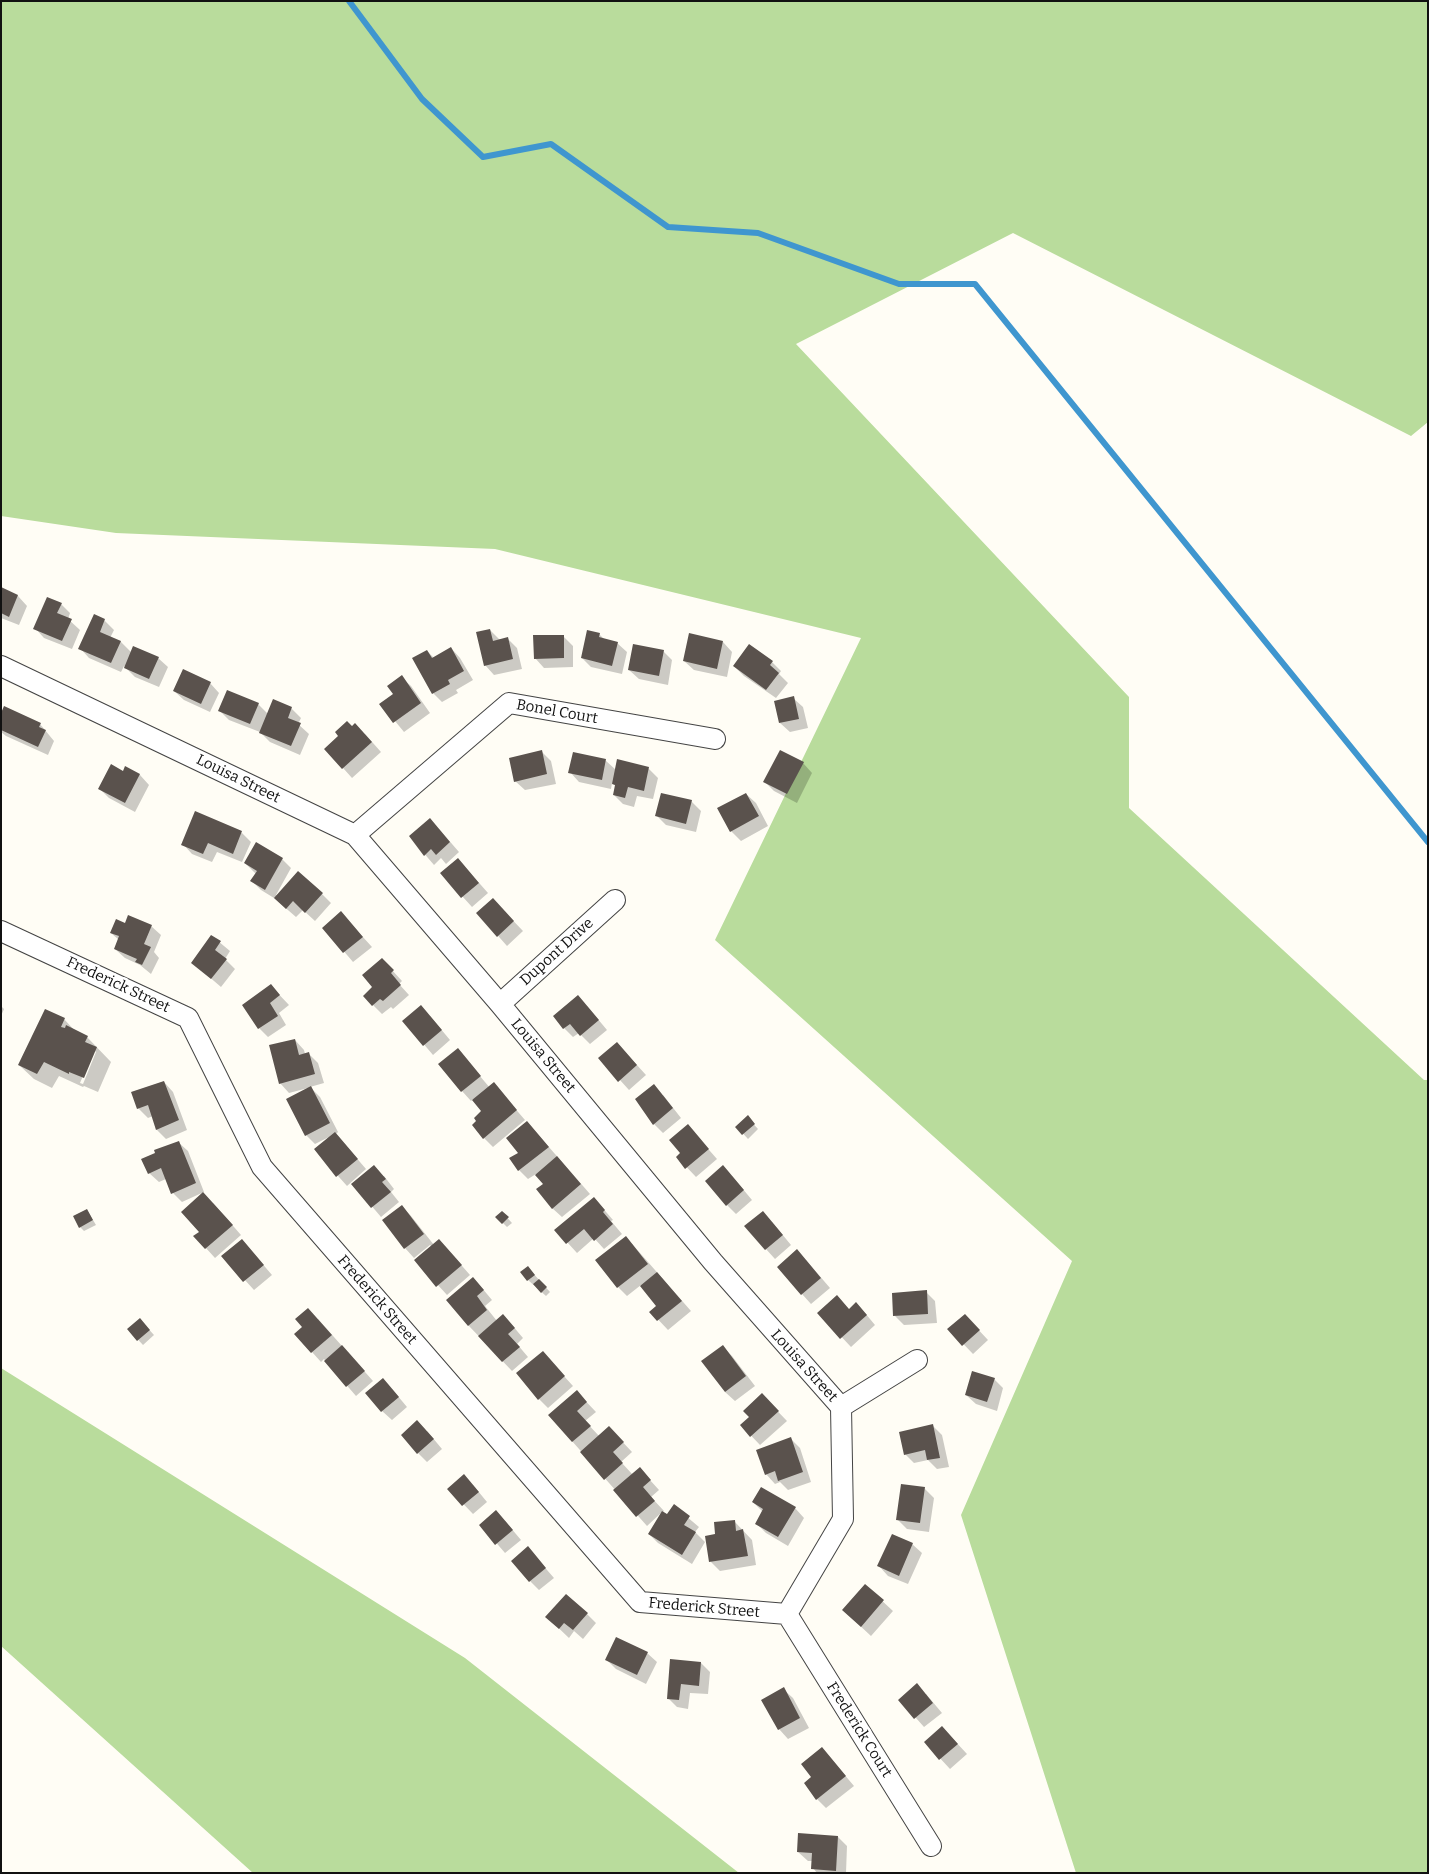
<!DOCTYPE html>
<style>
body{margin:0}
#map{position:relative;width:1429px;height:1874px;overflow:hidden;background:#fffdf5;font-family:Bitter,serif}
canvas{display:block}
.frame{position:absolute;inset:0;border:2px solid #111;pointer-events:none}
</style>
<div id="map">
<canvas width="1429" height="1874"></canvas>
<div class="frame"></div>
</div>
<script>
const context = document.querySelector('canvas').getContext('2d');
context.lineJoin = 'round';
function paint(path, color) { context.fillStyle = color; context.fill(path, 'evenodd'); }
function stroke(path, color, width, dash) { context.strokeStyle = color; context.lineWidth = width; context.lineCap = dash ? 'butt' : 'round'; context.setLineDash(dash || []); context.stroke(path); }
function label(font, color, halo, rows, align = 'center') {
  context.font = font + ' Bitter,serif'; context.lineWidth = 5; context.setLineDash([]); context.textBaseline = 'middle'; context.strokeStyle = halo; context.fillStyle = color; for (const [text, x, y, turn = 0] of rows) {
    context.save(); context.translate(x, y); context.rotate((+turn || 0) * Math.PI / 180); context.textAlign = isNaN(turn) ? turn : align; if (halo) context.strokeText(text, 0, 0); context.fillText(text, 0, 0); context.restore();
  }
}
paint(new Path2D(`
 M1,1H1428V422L1411,436L1013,233L796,344L1129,697V808L1424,1080H1428V1873H1076L961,1515L1072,1261L715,940L861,638L495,549L116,533L1,516Z
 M1,1368L465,1658L739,1873H253L1,1646Z`), '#b9dc9c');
paint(new Path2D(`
 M1,589L18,596L27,606L19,625L1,618Z
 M61,604L70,613L68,619L80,630L72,649L44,638L35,628Z
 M104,620L114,630L110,638L121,642L132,653L158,658L168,667L159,687L135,677L124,666L121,672L89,658L80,648Z
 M490,630L499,639H508L517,648L522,669L494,675L485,665Z
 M599,634L605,640L617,643L627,652L622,674L591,667L582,658Z
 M563,636L573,646V667L544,668L535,658Z
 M723,642L732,652L727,677L694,670L684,661Z
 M451,648L460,658L473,680L456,690L458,693L442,702L433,693L427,651L434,658Z
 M663,651L672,660L668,685L639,679L629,670Z
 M772,662L781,671L779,674L788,683L776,698L744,676L734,666Z
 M401,677L411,686L430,713L404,732L381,704L395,694Z
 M210,683L219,693L210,712L184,700L174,691Z
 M793,698L803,707L808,728L790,732L780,723Z
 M258,704L268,714L291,708L301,718L298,724L309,734L300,755L270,742L260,732L229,720L220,711Z
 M1,716L40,724L54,741L48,755L6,736L1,732Z
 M352,727L365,734L381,752L352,778L326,749Z
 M542,752L551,761L556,784L525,790L515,781Z
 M605,760L616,770L648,768L658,778L653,799L637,796L634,807L623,804L614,795L616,786L612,783L611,789L579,782L570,772Z
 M803,763L812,773L797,803L774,791L765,782Z
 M126,768L140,775L149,785L135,812L109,798L100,789L124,772Z
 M746,794L756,803L768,826L741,841L731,831L719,809Z
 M691,801L701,811L696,832L666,825L657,816Z
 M196,813L242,833L251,842L242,862L217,852L212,862L192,854L183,844Z
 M439,829L459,852L446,864L441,858L434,865L410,837Z
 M282,859L291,868L276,895L322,894L331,903L315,921L303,910L296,917L274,898L261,890L252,881L256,874L245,863Z
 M458,859L488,893L472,907L442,874Z
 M502,909L523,931L507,946L478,913Z
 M341,913L372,947L353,962L324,928Z
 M125,925L151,926L161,935L154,952L159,958L151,974L140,965L125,958L115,949L119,940L111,933Z
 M212,936L230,951L225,959L235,969L221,987L193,963Z
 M391,969L402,981L399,984L409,995L393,1009L391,1007L382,1014L373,1005Z
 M271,986L289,1005L279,1013L286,1025L268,1037L259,1028Z
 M1,1006L4,1009L1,1016Z
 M587,1006L607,1030L590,1044L579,1033L573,1037L564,1028Z
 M430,1016L450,1040L433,1055L404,1021Z
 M64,1019L76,1032L87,1037L111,1062L98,1092L84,1086L83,1087L59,1076L52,1088L34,1079L19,1065ZM94,1050L96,1052L83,1084L80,1083Z
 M295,1040L304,1050L305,1054L308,1053L318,1063L324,1083L310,1087L320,1097L338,1132L336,1134L366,1169L347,1186L315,1150L329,1137L315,1144L306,1135L308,1088L289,1093L280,1083Z
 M458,1050L490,1088L494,1084L525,1120L493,1147L484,1138L478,1121L482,1111L473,1099L471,1101L462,1091Z
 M626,1053L646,1075L629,1090L600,1058Z
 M164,1082L173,1092L187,1130L166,1139L157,1130L153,1116L148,1118L138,1108Z
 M663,1095L681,1118L663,1133L654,1124Z
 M747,1117L758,1129L748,1139L737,1127Z
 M527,1122L590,1194L562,1217L552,1208L544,1184L536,1174L528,1179L519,1170L520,1153Z
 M688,1126L717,1159L696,1177L677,1157L682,1153Z
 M178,1142L188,1151L204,1192L182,1202L173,1193L166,1179L159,1182L149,1173Z
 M384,1176L394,1189L391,1192L399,1202L381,1217L353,1184Z
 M732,1176L752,1200L736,1214L727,1205Z
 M594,1198L613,1220L611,1221L622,1234L604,1249L594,1238L577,1253L556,1230Z
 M213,1203L241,1235L215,1258L195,1236L201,1232Z
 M402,1206L411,1216L434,1245L448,1250L470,1275L447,1295L416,1261L432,1247L430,1245L414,1258L405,1248Z
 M87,1210L96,1225L84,1231L80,1227Z
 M502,1212L512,1223L507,1227L497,1217Z
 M772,1222L791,1245L775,1259L746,1227Z
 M626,1237L691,1311L668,1330L651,1312L658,1306L641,1285L627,1296L618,1287Z
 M242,1240L272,1275L254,1290L223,1256Z
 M806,1260L830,1288L811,1304L802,1294Z
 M532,1272L550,1292L546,1296L528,1280Z
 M482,1288L492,1300L485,1306L497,1321L512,1325L523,1338L517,1344L528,1357L512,1371L469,1326L447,1300Z
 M926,1292L935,1301L937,1323L904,1325L895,1316Z
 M850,1310L865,1313L875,1325L851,1347L819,1313Z
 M318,1319L373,1381L356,1396L324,1359L321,1362L312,1352Z
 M144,1324L154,1335L143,1345L129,1330Z
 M974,1325L988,1340L973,1354L949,1329Z
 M723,1347L732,1356L755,1386L735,1401L725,1392Z
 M543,1353L573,1386L548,1408L539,1399Z
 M994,1379L1003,1388L997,1411L976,1404L966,1395Z
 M392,1389L407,1407L392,1420L382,1411Z
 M577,1392L596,1412L585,1421L599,1436L618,1437L632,1452L621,1462L633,1475L640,1469L659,1490L651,1497L664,1511L662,1513L667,1516L674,1506L699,1527L695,1532L705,1542L692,1564L658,1543L649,1534L661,1513L647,1526L549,1415Z
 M762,1395L787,1421L760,1445L741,1425L750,1417Z
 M933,1426L942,1435L949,1467L937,1469L928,1460L914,1463L905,1454Z
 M427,1431L442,1449L427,1462L418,1453Z
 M791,1439L800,1448L811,1482L788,1490L780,1482L775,1484L766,1474Z
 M473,1485L487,1502L473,1514L449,1489Z
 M924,1488L934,1498L929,1532L907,1529L898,1520Z
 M753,1502L795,1508L804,1518L788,1546L766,1533L756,1523L763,1512Z
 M505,1521L521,1540L505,1553L481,1525Z
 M734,1521L752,1540L756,1565L720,1571L711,1562L717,1535Z
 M912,1544L922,1553L908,1584L888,1576L879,1566Z
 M528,1548L554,1578L539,1590L530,1581Z
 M865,1585L893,1611L871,1636L843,1610Z
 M587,1614L596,1623L583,1639L574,1631L569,1638L547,1617Z
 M647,1653L657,1662L646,1684L616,1669L607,1660Z
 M672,1660L701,1663L710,1672L708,1694L690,1693L688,1709L677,1707L668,1698Z
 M783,1689L793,1698L809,1728L788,1739L779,1729L763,1700Z
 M926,1694L942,1713L924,1727L900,1700Z
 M942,1727L967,1754L950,1769L925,1742Z
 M822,1748L854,1786L826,1808L817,1799L813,1778Z
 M838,1837L847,1846L846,1873H817L813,1868V1861H808L798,1852Z`), '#0003');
stroke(new Path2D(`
 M349,1L422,99L483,157L551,144L668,227L758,233L899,284H975L1428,842`), '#3f96cf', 6);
paint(new Path2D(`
 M1,587L18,595L9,617L1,613Z
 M47,597L62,603L57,613L72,619L62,641L33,629Z
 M94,614L105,619L100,632L121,641L111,663L78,649Z
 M490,629L493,641L508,637L513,659L484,666L476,632Z
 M587,630L600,633L599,637L618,642L612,666L581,658Z
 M689,633L723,641L717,669L683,661Z
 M533,635H564V658L534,659Z
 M633,644L664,650L659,676L628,670Z
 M749,644L773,661L770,665L779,673L766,690L733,666Z
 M133,646L159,657L149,679L124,668Z
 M451,647L464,671L448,680L450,684L432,694L412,658L427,650L432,658Z
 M183,669L211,682L201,704L173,691Z
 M402,675L421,703L393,723L379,704L393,694L387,686Z
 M227,690L259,703L250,724L218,711Z
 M794,696L799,719L779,723L774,701Z
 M273,699L292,707L288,718L301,723L291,746L259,733Z
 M4,706L41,723L39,727L46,730L38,747L1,730V713Z
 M347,721L352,726L355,723L372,742L342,769L324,749L338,736L335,732Z
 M542,750L547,774L514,782L509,758Z
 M780,750L804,762L787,794L763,782Z
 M573,752L606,759L602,780L568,773Z
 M617,759L649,767L644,791L628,787L625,798L613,795L615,785L612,784Z
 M111,764L123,771L125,766L140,774L125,803L98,789Z
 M661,793L692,800L686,824L655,816Z
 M746,793L759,816L730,832L717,808Z
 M195,811L242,831L233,854L208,843L203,854L181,845Z
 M430,818L450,842L436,855L431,849L424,856L409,836Z
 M256,842L283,858L265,890L250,881L257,871L244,863Z
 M458,858L479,883L461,898L440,873Z
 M298,871L323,893L305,913L293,901L286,909L274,898Z
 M493,898L514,921L497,937L476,913Z
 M341,911L363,937L343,953L322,928Z
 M128,915L152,925L144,944L151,947L142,965L135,962L137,959L114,949L119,936L110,933L116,919L125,923Z
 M211,935L221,941L215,950L227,959L211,979L191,963Z
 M382,958L394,970L391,973L401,985L383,1001L380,999L372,1006L363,996L372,987L362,975Z
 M271,984L280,995L270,1003L278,1016L258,1029L242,1005Z
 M578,995L599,1020L580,1036L570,1024L563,1029L553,1016Z
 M421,1005L442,1030L423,1046L402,1021Z
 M45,1009L65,1018L61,1027L65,1028L66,1025L88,1036L85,1042L97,1047L84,1078L69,1072V1074L44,1062L37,1074L18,1065Z
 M295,1039L299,1055L309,1052L315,1074L279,1084L269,1045Z
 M617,1042L637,1065L618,1082L598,1058Z
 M458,1048L481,1076L461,1092L438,1064Z
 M164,1081L179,1120L156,1130L148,1105L137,1109L131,1092Z
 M494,1082L517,1110L483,1139L472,1125L476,1121L474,1118L481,1111L472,1100Z
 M654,1084L673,1108L653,1125L635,1099Z
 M311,1086L330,1123L305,1136L286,1099Z
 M748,1115L755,1124L742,1135L735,1127Z
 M527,1121L549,1147L518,1171L509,1158L518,1153L506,1138Z
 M688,1124L709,1149L685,1169L676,1157L680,1153L669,1140Z
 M335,1132L358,1159L336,1177L314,1149Z
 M179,1141L196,1183L171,1194L161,1168L148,1174L141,1159L155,1153L154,1150Z
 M557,1156L581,1184L552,1209L536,1189L543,1184L535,1175Z
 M374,1165L386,1179L382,1182L391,1192L371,1208L351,1184Z
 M723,1165L744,1190L726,1206L705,1181Z
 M203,1192L233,1225L205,1249L193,1236L199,1232L181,1212Z
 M594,1197L605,1210L603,1212L613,1224L594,1241L584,1229L566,1244L554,1230Z
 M402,1205L424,1234L404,1249L382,1220Z
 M87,1209L93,1220L79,1228L73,1216Z
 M502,1211L509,1217L502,1224L495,1217Z
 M763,1211L783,1235L765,1250L744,1226Z
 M626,1236L648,1264L617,1288L595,1260Z
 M242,1239L264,1265L243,1282L221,1256Z
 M439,1239L462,1265L436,1287L414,1260Z
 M797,1249L821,1278L801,1295L777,1267Z
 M528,1266L535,1275L527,1281L520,1272Z
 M657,1272L682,1301L657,1321L649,1312L656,1306L640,1286Z
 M473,1277L484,1290L477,1296L487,1310L468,1326L446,1300Z
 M539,1279L547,1287L541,1293L533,1284Z
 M927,1290L928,1314L893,1316L892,1293Z
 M837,1295L849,1309L856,1302L867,1315L840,1339L817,1313Z
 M308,1308L332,1335L311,1353L294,1334L302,1327L295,1319Z
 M503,1314L515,1328L508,1334L520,1347L502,1362L478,1336Z
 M965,1314L980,1330L962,1346L947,1329Z
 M140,1318L150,1330L137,1341L127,1329Z
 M342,1345L365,1371L346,1387L324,1361Z
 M723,1345L746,1376L725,1392L701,1361Z
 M543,1351L565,1376L538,1400L516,1373Z
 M972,1371L995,1378L987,1402L965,1395Z
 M383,1378L399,1397L381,1412L365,1393Z
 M577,1390L587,1402L577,1411L591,1426L572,1442L548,1415Z
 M762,1393L779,1411L750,1437L740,1425L749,1417L743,1411Z
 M417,1420L434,1439L417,1454L401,1435Z
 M933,1424L940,1458L927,1460L925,1450L904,1455L899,1432Z
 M609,1426L624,1442L613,1452L623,1463L604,1480L580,1452Z
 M791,1437L803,1472L778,1481L775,1471L765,1475L756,1450Z
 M640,1467L651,1480L643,1487L655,1501L636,1517L613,1490Z
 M464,1474L479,1492L462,1506L447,1489Z
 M901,1484L925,1487L920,1523L896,1520Z
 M761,1487L796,1507L778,1537L755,1524L763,1509L752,1502Z
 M674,1504L690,1516L684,1525L696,1532L682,1555L648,1534L662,1511L667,1514Z
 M496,1510L513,1530L495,1545L479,1525Z
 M735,1520L736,1531L743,1529L748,1556L709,1562L705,1536L715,1534L714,1522Z
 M892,1534L913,1543L899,1576L877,1566Z
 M528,1546L546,1568L529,1582L511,1561Z
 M865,1584L884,1600L861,1627L842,1610Z
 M566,1594L588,1613L573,1630L564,1623L559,1629L545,1617Z
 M616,1637L648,1652L637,1675L605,1660Z
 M670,1659L701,1662L699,1686L681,1684L679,1700L667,1699Z
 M917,1683L933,1703L914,1719L898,1700Z
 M784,1687L800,1718L778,1730L761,1700Z
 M942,1726L958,1744L939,1760L924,1742Z
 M822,1747L846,1776L816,1800L804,1783L811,1777L801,1764Z
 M798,1833L838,1836L836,1871L811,1869L812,1853L797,1852Z`), '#5a524d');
const street = new Path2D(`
 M1,666L355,835L500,1004L713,1262L841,1407L843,1519L787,1614
 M355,835L509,703L715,739
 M1,931L188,1018L262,1167L640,1602L787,1614
 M500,1004L615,900
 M841,1407L917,1360
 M787,1614L931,1846`);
stroke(street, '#444', 22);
stroke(street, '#fff', 20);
label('15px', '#111', '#fff', [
 ["Bonel Court",557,712,10],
 ["Louisa Street",238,779,26],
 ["Dupont Drive",557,952,-42],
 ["Frederick Street",118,985,25],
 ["Louisa Street",543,1056,50],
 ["Frederick Street",377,1300,49],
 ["Louisa Street",804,1366,48],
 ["Frederick Street",704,1608,5],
 ["Frederick Court",859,1730,58]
]);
</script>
